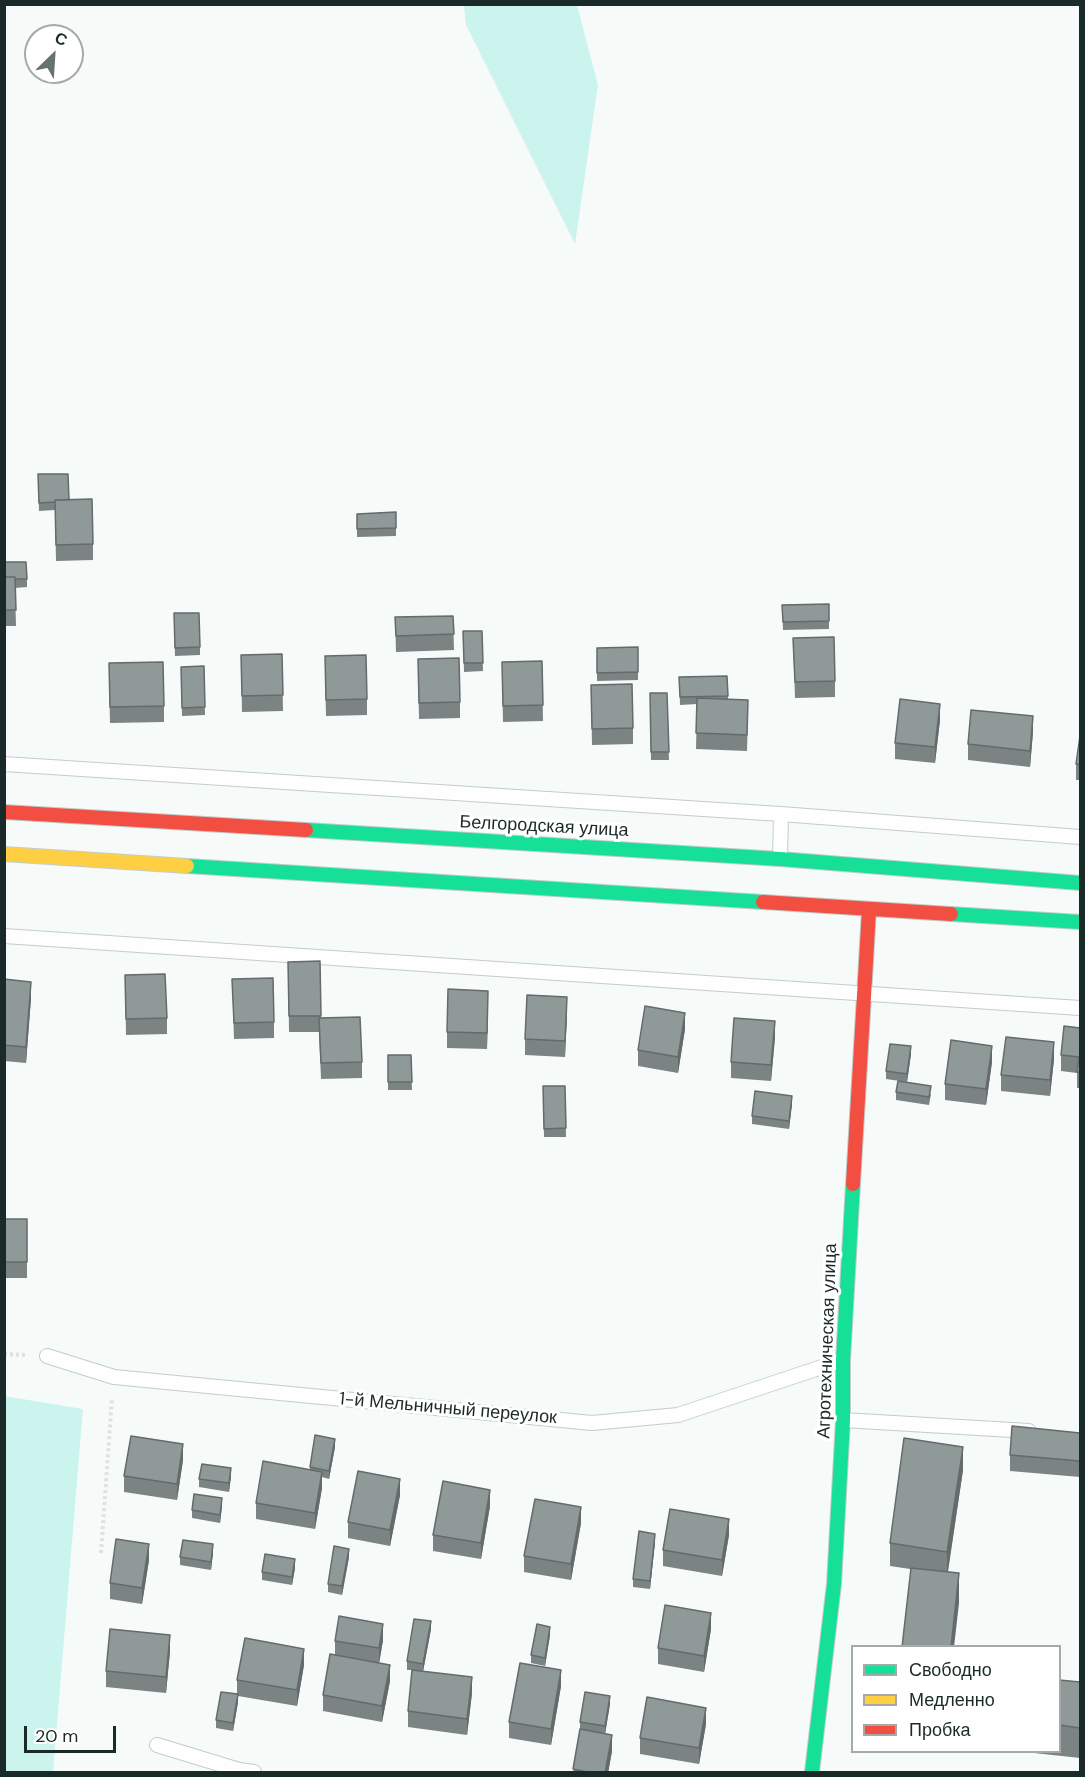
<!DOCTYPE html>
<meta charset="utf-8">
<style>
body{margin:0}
#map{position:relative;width:1085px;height:1777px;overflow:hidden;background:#f6fbfa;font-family:"DM Sans",sans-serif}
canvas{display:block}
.frame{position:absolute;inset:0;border:6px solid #192a28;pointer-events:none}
.legend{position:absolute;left:851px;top:1645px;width:210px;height:108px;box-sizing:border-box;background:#fff;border:2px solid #a3aaa9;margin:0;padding:8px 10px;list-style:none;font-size:18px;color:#192a28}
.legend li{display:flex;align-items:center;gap:12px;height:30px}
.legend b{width:30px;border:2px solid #a3aaa9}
.north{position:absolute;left:24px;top:24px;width:60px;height:60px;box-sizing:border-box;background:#fff;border:2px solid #a3aaa9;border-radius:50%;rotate:25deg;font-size:16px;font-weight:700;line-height:24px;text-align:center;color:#192a28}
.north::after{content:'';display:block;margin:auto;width:21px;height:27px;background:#667372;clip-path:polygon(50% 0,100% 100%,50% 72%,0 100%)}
.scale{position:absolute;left:24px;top:1726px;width:92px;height:27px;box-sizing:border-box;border:3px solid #192a28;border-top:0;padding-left:8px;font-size:18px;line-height:21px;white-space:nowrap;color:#192a28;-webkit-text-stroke:4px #fff;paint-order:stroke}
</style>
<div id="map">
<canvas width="1085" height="1777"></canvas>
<div class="frame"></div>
<ul class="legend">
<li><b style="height:8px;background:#16e098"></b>Свободно</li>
<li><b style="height:8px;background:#ffcf43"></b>Медленно</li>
<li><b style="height:8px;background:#f24e42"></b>Пробка</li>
</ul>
<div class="north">С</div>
<div class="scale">20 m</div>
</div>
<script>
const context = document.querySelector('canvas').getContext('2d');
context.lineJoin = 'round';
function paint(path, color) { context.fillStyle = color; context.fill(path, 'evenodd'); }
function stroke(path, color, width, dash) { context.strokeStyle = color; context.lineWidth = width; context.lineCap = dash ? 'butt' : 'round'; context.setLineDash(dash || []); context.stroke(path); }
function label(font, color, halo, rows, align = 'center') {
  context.font = font + ' "DM Sans",sans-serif'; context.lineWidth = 6; context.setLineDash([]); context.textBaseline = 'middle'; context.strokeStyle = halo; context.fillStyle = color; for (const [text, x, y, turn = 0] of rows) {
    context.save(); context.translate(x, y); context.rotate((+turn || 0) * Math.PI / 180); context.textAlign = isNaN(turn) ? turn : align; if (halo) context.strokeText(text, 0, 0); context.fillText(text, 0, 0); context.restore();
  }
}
paint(new Path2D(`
 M464,5H577L598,85L575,244L466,25Z
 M4,1396L83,1409L53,1772H5Z`), '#ccf4ee');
const lane = new Path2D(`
 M4,764L781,814L780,859
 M781,814L1080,837
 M4,936L1080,1008
 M47,1356L114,1377L592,1423L678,1415L843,1360
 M843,1420L1029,1431
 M157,1745L239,1770L254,1772`);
const fast = new Path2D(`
 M306,830L780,859L1080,883
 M187,866L763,902
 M951,914L1080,922
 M812,1772L834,1584L843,1420V1360L853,1184`);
const slow = new Path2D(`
 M4,854L187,866`);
const jam = new Path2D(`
 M4,812L306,830
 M763,902L951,914
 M853,1184L869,910`);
stroke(lane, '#c2cdcb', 16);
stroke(fast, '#c2cdcb', 16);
stroke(slow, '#c2cdcb', 16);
stroke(jam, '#c2cdcb', 16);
stroke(new Path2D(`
 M4,1354L25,1355
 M101,1553L112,1398`), '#dee1e0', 4, [3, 3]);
stroke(lane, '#fefefe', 14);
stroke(fast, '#16e098', 14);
stroke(slow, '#ffcf43', 14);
stroke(jam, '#f24e42', 14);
paint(new Path2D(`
 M38,474L69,500L93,544V560L56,561L55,510L39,511Z
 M396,512V536L357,537V514Z
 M4,562L27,579V587L15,588L16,626H4Z
 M829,604V629L783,630L782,605Z
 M174,613L200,647V655L175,656Z
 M453,616L454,650L396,652L395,617Z
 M463,631H482L483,671L464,672Z
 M793,638L835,681V697L795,698Z
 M597,648L638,672V680L597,681Z
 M282,654L283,711L242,712L241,655Z
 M542,661L543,721L503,722L502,678Z
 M204,666L205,715L182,716L181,667Z
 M325,672L367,699V715L326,716Z
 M418,675L460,702V718L419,719Z
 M727,676L728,699L748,716L747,751L696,749L697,704L680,705L679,677Z
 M109,679L164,706V722L110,723Z
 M591,685L633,728V744L592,745Z
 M650,693H667L669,760H651Z
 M940,720L935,763L895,759V743Z
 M1033,732L1030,767L968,760V744Z
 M1080,736V780H1076V764Z
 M320,961L321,1018L362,1062V1078L321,1079L319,1032H289L288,962Z
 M125,975L167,1018V1034L126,1035Z
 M4,979L31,998L26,1063L4,1061Z
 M232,979L274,1022V1038L234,1039Z
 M488,1007L487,1049L447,1048V1032Z
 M567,1013L565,1057L525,1055V1039Z
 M1080,1028V1088H1077V1073L1061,1071V1055Z
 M685,1029L678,1073L638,1066V1050Z
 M775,1037L771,1081L731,1078V1062Z
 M911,1054L907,1082L886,1079V1071Z
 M388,1055H411L412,1090H388Z
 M1054,1059L1050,1096L1001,1091V1075Z
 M992,1062L986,1105L945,1100V1084Z
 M543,1086H565L566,1137H544Z
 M896,1092L931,1094L929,1105L896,1100Z
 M792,1104L789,1129L752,1124V1116Z
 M4,1219H27V1278H4Z
 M1080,1433V1477L1010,1471V1455Z
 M335,1447L329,1479L322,1477V1488L315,1529L256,1519V1503L310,1470V1467Z
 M183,1460L177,1500L124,1492V1476Z
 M963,1470L948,1572L959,1603L910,1569L890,1566V1543Z
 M231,1476L229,1492L199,1487V1479Z
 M400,1495L390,1546L348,1538V1522Z
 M222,1506L220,1523L192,1518V1510Z
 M490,1506L481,1559L433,1551V1535Z
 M581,1523L571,1580L524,1572V1556Z
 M729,1535L722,1576L663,1566V1550Z
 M655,1542L650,1589L633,1587V1579Z
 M213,1553L211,1570L180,1565V1557Z
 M349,1557L342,1595L328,1592V1584Z
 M149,1560L142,1604L110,1599V1583Z
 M295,1568L292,1585L262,1580V1572Z
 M431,1629L423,1671L472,1693L467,1735L408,1727V1711L412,1670H407V1661Z
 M711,1629L704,1672L658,1664V1648Z
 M550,1635L545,1666L531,1663V1655Z
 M383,1640L379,1663L390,1681L382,1722L323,1711V1695L335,1655V1641Z
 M170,1651L166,1693L106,1687V1671Z
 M304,1665L297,1706L238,1696V1702L233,1731L216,1728V1720L237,1694V1680Z
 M1059,1680L1080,1682V1758L1025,1752H1059Z
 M561,1686L551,1745L509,1738V1722Z
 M610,1704L605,1734L612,1751L608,1773H573L580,1730V1722Z
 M706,1724L699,1764L640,1754V1738Z`), '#7b8483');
paint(new Path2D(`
 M940,704V720L935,763V747Z
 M1033,716V732L1030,767V751Z
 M31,982V998L26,1063V1047Z
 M488,991V1007L487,1049V1033Z
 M567,997V1013L565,1057V1041Z
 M685,1013V1029L678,1073V1057Z
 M775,1021V1037L771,1081V1065Z
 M1054,1042V1059L1050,1096V1080Z
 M911,1046V1054L907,1082V1074Z
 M992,1046V1062L986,1105V1089Z
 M792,1096V1104L789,1129V1121Z
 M335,1439V1447L329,1479V1471Z
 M183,1444V1460L177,1500V1484Z
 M963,1447V1470L947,1576V1552Z
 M231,1468V1476L229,1492V1483Z
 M322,1472V1488L315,1529V1513Z
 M400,1479V1495L390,1546V1530Z
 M490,1490V1506L481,1559V1543Z
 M222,1498V1506L220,1523V1515Z
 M581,1507V1523L571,1580V1564Z
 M729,1519V1535L722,1576V1560Z
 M655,1534V1542L650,1589V1581Z
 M149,1544V1560L142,1604V1588Z
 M213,1544V1553L211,1570V1562Z
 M349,1549V1557L342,1595V1586Z
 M295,1559V1568L292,1585V1577Z
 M959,1573V1603L954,1647H951Z
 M711,1613V1629L704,1672V1656Z
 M431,1621V1629L423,1672V1664Z
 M383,1624V1640L379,1664V1648Z
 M550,1627V1635L545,1666V1658Z
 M170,1635V1651L166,1693V1677Z
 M304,1649V1665L297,1706V1690Z
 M390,1665V1681L382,1722V1706Z
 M561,1670V1686L551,1745V1729Z
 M472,1677V1693L467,1735V1719Z
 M238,1694V1702L233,1731V1723Z
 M610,1696V1704L605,1734V1726Z
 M706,1708V1724L699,1764V1748Z
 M612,1735V1751L608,1773H605Z`), '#646b6a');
const building = new Path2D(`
 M38,474H68L69,500H55V502L39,503Z
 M92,499L93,544L56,545L55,500Z
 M396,512V528L357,529V514Z
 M4,562H26L27,579H15V577H4Z
 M4,577H15L16,610H4Z
 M829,604V621L783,622L782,605Z
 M174,613H199L200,647L175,648Z
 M453,616L454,634L396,636L395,617Z
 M463,631H482L483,663H464Z
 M834,637L835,681L795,682L793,638Z
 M638,647V672L597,673V648Z
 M282,654L283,695L242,696L241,655Z
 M366,655L367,699L326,700L325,656Z
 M459,658L460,702L419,703L418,659Z
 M542,661L543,705L503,706L502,662Z
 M163,662L164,706L110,707L109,663Z
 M204,666L205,707L182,708L181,667Z
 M727,676L728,696L680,697L679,677Z
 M632,684L633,728L592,729L591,685Z
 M650,693H667L669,752H651Z
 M697,698L748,700L747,735L696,733Z
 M900,699L940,704L935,747L895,743Z
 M971,710L1033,716L1030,751L968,744Z
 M1080,736V764H1076Z
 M320,961L321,1016H289L288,962Z
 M165,974L167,1018L126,1019L125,975Z
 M273,978L274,1022L234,1023L232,979Z
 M4,979L31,982L26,1047L4,1045Z
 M448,989L488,991L487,1033L447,1032Z
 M527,995L567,997L565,1041L525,1039Z
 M645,1006L685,1013L678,1057L638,1050Z
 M360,1017L362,1062L321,1063L319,1018Z
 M734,1018L775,1021L771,1065L731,1062Z
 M1064,1026L1080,1028V1072H1077L1079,1057L1061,1055Z
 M1006,1037L1054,1042L1050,1080L1001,1075Z
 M951,1040L992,1046L986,1089L945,1084Z
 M890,1044L911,1046L907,1074L886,1071Z
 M388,1055H411L412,1082H388Z
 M898,1081L931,1086L929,1097L896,1092Z
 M543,1086H565L566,1128L544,1129Z
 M755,1091L792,1096L789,1121L752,1116Z
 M4,1219H27V1262H4Z
 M1012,1426L1080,1433V1461L1010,1455Z
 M315,1435L335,1439L329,1471L310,1467Z
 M131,1436L183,1444L177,1484L124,1476Z
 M904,1438L963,1447L947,1552L890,1543Z
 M263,1461L322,1472L315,1513L256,1503Z
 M202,1464L231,1468L229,1483L199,1479Z
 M358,1471L400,1479L390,1530L348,1522Z
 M443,1481L490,1490L481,1543L433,1535Z
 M194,1494L222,1498L220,1515L192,1510Z
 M535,1499L581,1507L571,1564L524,1556Z
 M670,1509L729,1519L722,1560L663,1550Z
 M639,1531L655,1534L650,1581L633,1579Z
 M116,1539L149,1544L142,1588L110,1583Z
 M183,1540L213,1544L211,1562L180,1557Z
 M334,1546L349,1549L342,1586L328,1584Z
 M265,1554L295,1559L292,1577L262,1572Z
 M911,1568L959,1573L951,1647H902Z
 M665,1605L711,1613L704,1656L658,1648Z
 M339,1616L383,1624L379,1648L335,1641Z
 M414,1619L431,1621L423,1664L407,1661Z
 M537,1624L550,1627L545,1658L531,1655Z
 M110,1629L170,1635L166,1677L106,1671Z
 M245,1638L304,1649L297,1690L237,1680Z
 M330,1654L390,1665L382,1706L323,1695Z
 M520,1663L561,1670L551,1729L509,1722Z
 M412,1670L472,1677L467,1719L408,1711Z
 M1059,1680L1080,1682V1728L1059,1725Z
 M221,1692L238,1694L233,1723L216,1720Z
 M585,1692L610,1696L605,1726L580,1722Z
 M647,1697L706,1708L699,1748L640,1738Z
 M580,1729L612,1735L605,1773H592L573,1769Z`);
paint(building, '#8f9998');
stroke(building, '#646b6a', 1.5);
label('18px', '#192a28', '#fff', [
 ["Белгородская улица",544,827,3],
 ["Агротехническая улица",828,1341,-88],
 ["1-й Мельничный переулок",448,1409,5]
]);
</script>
